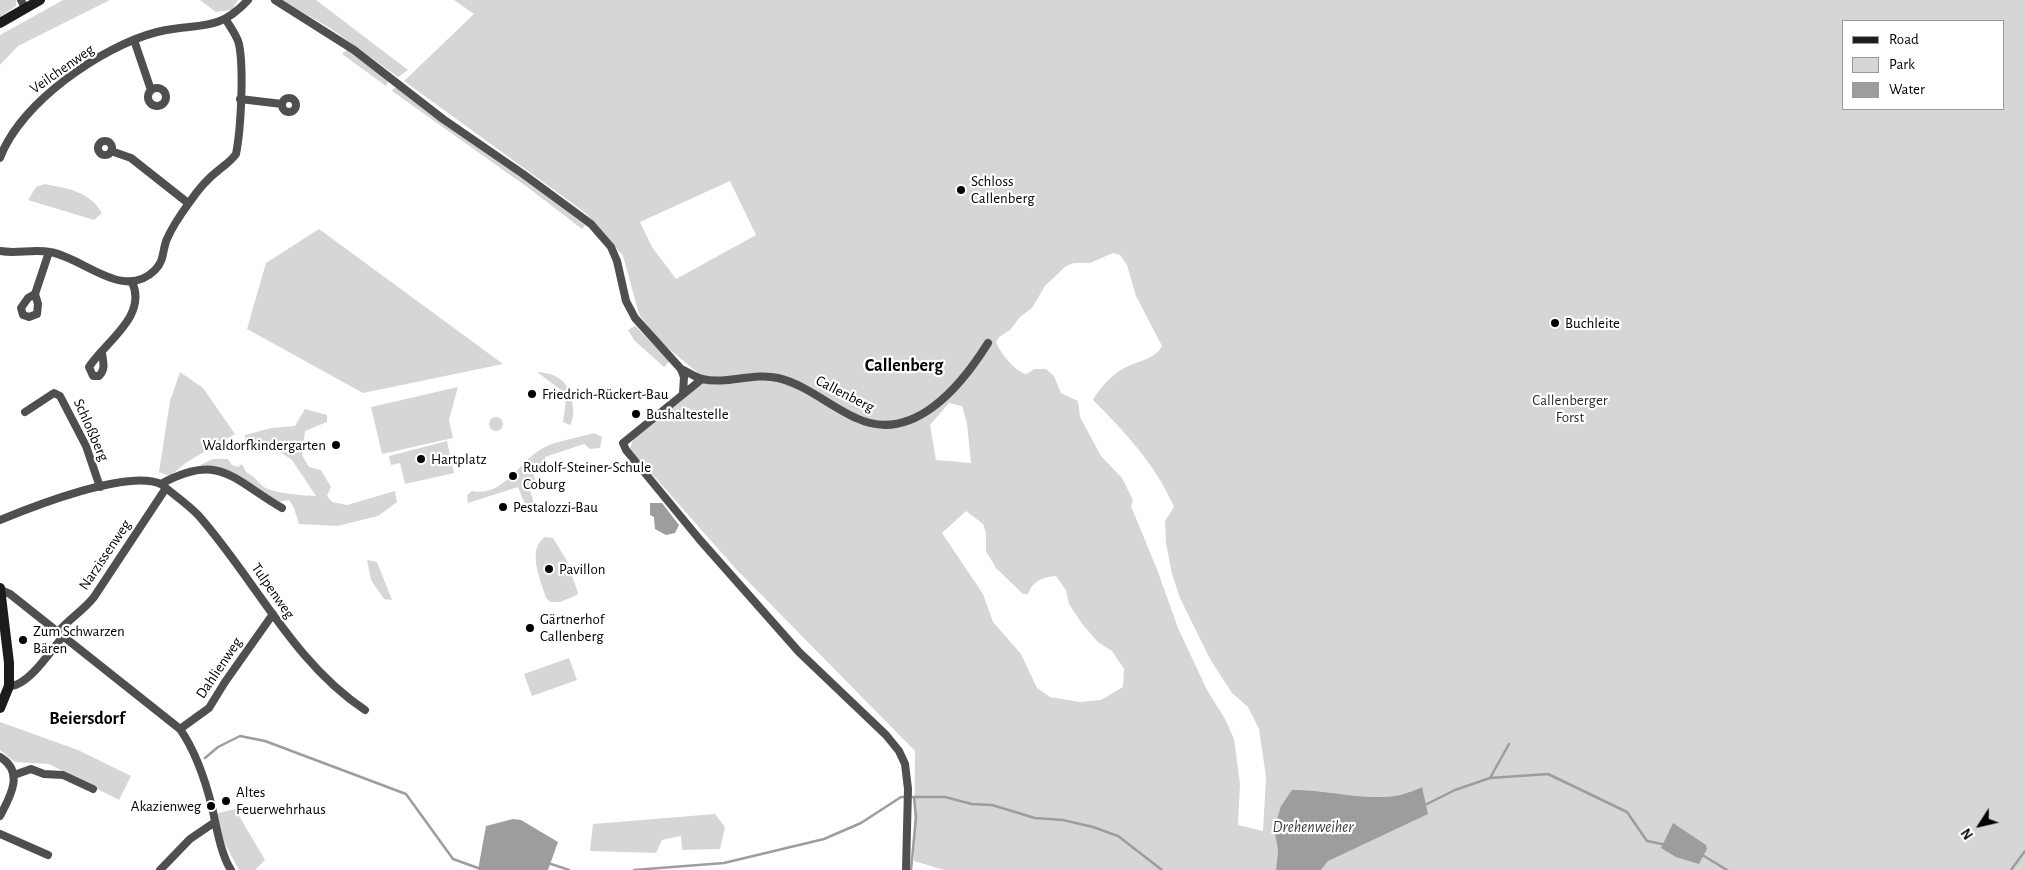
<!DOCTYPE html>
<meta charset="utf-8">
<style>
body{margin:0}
#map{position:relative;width:2025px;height:870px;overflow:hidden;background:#fff;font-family:"Alegreya Sans",sans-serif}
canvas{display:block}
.legend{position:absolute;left:1842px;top:20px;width:162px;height:90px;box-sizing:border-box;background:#fff;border:1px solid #999;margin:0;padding:6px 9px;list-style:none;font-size:15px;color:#000}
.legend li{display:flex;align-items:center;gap:10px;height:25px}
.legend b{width:25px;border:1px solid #999}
.north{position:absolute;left:1955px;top:800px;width:50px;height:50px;-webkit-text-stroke:4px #fff;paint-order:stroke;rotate:235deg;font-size:14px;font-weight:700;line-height:20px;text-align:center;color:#000}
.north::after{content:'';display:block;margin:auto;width:18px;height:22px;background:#000;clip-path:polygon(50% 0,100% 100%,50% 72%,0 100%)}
</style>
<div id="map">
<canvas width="2025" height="870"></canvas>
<ul class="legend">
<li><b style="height:6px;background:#1c1c1c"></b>Road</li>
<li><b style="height:14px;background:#d6d6d6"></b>Park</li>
<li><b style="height:14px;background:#9d9d9d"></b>Water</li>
</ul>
<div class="north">N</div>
</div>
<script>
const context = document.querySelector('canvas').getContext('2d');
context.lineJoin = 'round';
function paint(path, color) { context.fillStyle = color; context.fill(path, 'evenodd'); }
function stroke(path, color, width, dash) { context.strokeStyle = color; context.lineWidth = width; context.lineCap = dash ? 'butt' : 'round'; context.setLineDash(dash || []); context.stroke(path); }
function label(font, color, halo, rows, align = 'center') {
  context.font = font + ' "Alegreya Sans",sans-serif'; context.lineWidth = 4.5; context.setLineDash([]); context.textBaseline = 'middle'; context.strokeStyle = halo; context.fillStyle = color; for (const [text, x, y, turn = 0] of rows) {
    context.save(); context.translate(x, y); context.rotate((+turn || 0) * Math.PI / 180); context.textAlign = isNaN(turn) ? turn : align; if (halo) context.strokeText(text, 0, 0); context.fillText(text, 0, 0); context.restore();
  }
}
paint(new Path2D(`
 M0,0H16V6L0,17Z
 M63,0H110L18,46L0,65V35Z
 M200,0H238L232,10L216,12Z
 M282,0H316L408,70L398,77L333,30Z
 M454,0H2025V870H1321L1328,861L1421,787C1414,790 1407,793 1400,795C1369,802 1325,789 1292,790L1274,829L1278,850L1276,870H944L914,861L915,751L735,568L630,449L633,439L697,385L698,373L659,341L639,314L623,256L587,214L404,81L474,14ZM1844,21H2004V109H1844ZM730,181L756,235L676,279L652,247L640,222ZM1113,253L1120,255L1127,265L1136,296L1162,346C1155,360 1133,362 1121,370C1111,376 1098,390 1093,400C1125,432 1156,465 1174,507L1165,521L1166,543L1172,574L1180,598L1210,659L1232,693L1248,707L1259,729L1266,777L1263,831L1238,825L1240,784L1234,739L1225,719L1207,690L1178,628L1158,572L1131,506L1133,500L1122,478L1101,456L1080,417L1078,401L1061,393L1054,376L1046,369H1035L1026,374C1016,372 1000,353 996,342L999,337L1010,330L1020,317L1032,308L1045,286L1066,266L1074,263H1090ZM949,403L962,406L967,423L971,463L936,460L930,425ZM966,511L983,524L986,533V551L996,568L1023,594H1028C1033,581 1042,577 1056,576L1066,590L1069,604L1083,625L1098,642L1112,651L1124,669L1123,687L1101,700L1080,702L1050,697L1037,688L1021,654L993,622L983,594L942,533Z
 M347,50L389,81L386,86L342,54Z
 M394,88H400L585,225L582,229L530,189L392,91Z
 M45,184C69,189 89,191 102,213L94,220L28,200L36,187Z
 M319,229L503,364L363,393L247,329L266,263Z
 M635,326L670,361L664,367L634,340L628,330Z
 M180,372L203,388L235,434L187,462L170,476L159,472L170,401Z
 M537,372C557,373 570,382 572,402C574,412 574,417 570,425L563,422L566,400L561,390Z
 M458,387L449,420L453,438L382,454L371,407Z
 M305,409L327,415V422L305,431L302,455L309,467L321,470L331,487L327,496L332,502L347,505L395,491L397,502L378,516L337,526L299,524L294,508L289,500L278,502L234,473L200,465L213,459H228L232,465L238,467L242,464L246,472C256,477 257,482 264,487C275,494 303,495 316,496L292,460L267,443L259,444L253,449L246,447L245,435L271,428L295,426Z
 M489 424a7 7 0 1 1 14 0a7 7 0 1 1-14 0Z
 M594,433L602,437L600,448L590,449L584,444L545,457L546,463L531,469L537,483L529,487L534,503L539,505L534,511L526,507L518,487L468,503L467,495L472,491C504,498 520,459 545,447C560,440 578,438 594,433Z
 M447,441L454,473L405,484L400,463L391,465L389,456Z
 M545,537L553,538L567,561L578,593L577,595L560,602H550L546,598C541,580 526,550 545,537Z
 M367,560L377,562L392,600L384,599L371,580Z
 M569,658L577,680L532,696L524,674Z
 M0,722L78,750L131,776L119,800L49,764L15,762L0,750Z
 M235,809L265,860L255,870H239L224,842L215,814Z
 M715,814L725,827L720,849L682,850L681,836L662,840L656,853L590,851L593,824Z`), '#d6d6d6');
paint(new Path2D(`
 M650,503H662L679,525L675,533L666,535L655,529L654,517L650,515Z
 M1422,787L1428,814L1328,861L1321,870H1276L1278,850L1274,829L1281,806L1292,790C1325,789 1369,802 1400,795C1407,793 1415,790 1422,787Z
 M513,819L521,820L558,842L548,870H478L486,826Z
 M1673,823L1706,845L1707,849L1699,864L1676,857L1661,848Z`), '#9d9d9d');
stroke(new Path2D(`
 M205,758L218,747L240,736L265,741L406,794L453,859L478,868
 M1490,778L1509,744
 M1427,804L1455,790L1490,778L1548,774L1627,812L1647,841L1662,844
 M1704,856L1727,870
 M551,864L569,870
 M634,870L724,863L824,839L861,823L901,797H945L972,804L992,805L1035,818L1063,820L1093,827L1118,836L1162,870
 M911,870L916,817L914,797
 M2011,870L2025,851`), '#9d9d9d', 2.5);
stroke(new Path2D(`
 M21,0L25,8
 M275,0L354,50L443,119L523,174L591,224L611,247L617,261L626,301L635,318L681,369L684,377L683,393
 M134,40L151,90
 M148 97a9 9 0 1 1 18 0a9 9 0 1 1-18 0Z
 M282 105a7 7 0 1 1 14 0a7 7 0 1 1-14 0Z
 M240,99L282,104
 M98 148a7 7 0 1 1 14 0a7 7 0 1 1-14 0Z
 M111,151L131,158L188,203
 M0,158C20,103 102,46 157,32C197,22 217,34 248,0
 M0,251C16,254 33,249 50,252C83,257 123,302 155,270C165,260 162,250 167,239C172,227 181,214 189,203C197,191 208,178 220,169C226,164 231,161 236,154C241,129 244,68 239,44C237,36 231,28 226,20
 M35,294L38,304L37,314L29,317L23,315L21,308L28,298L35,294L49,252
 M102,353C103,362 106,369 99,376H93L89,367C105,342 148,316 132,282
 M681,369C688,372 695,377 702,379C727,385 753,372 778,378C807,385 829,406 856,418C913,445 961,386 988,343
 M702,379L623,443L626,450L700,540L799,652L886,735L899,751L905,764L908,789L906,870
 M25,412L54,393L60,396L86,446L100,487
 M161,484C174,495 188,504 199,516C256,581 293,662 365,710
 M0,520C34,506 128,469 161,484C220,452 232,479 282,508
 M1,590L10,594L180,729C196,752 205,779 212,807C216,825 221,855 231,870
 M59,631C70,618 84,610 94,597L166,488
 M9,686C28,687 52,649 64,635
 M180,729L209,708L225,682L273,614
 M0,757C25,772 10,797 0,816
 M14,775L31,769L44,774L63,775L93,789
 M0,834L48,855
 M160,870L190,839L215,822`), '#4f4f4f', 8);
stroke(new Path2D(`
 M0,23L40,0
 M0,588L9,663V686L0,708`), '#1c1c1c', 10);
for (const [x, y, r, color] of [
 [961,190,5,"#000"],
 [1555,323,5,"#000"],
 [532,394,5,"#000"],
 [636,414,5,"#000"],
 [336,445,5,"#000"],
 [421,459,5,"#000"],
 [513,476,5,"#000"],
 [503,507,5,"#000"],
 [549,569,5,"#000"],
 [530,628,5,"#000"],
 [23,640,5,"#000"],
 [226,801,5,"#000"],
 [211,806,5,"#000"]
]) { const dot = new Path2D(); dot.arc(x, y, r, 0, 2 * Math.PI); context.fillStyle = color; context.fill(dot); stroke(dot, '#fff', 2); }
label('15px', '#000', '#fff', [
 ["Veilchenweg",62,69,-35],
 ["Callenberg",845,394,27],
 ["Schloßberg",91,430,66],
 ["Narzissenweg",105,555,-56],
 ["Tulpenweg",273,591,55],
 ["Dahlienweg",219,668,-56]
]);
label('15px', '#000', '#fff', [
 ["Schloss",971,181],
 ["Callenberg",971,198],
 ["Buchleite",1565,323],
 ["Friedrich-Rückert-Bau",542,394],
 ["Bushaltestelle",646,414],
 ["Waldorfkindergarten",326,445,"right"],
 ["Hartplatz",431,459],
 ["Rudolf-Steiner-Schule",523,467],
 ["Coburg",523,484],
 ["Pestalozzi-Bau",513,507],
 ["Pavillon",559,569],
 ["Gärtnerhof",540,619],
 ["Callenberg",540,636],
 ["Zum Schwarzen",33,631],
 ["Bären",33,648],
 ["Altes",236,792],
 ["Feuerwehrhaus",236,809],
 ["Akazienweg",201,806,"right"]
], 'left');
label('15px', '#2d2d2d', '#fff', [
 ["Callenberger",1570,400],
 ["Forst",1570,417]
]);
label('italic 16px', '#3e3e3e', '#fff', [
 ["Drehenweiher",1313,827]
]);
label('bold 18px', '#000', '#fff', [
 ["Callenberg",904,366],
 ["Beiersdorf",87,719]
]);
</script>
